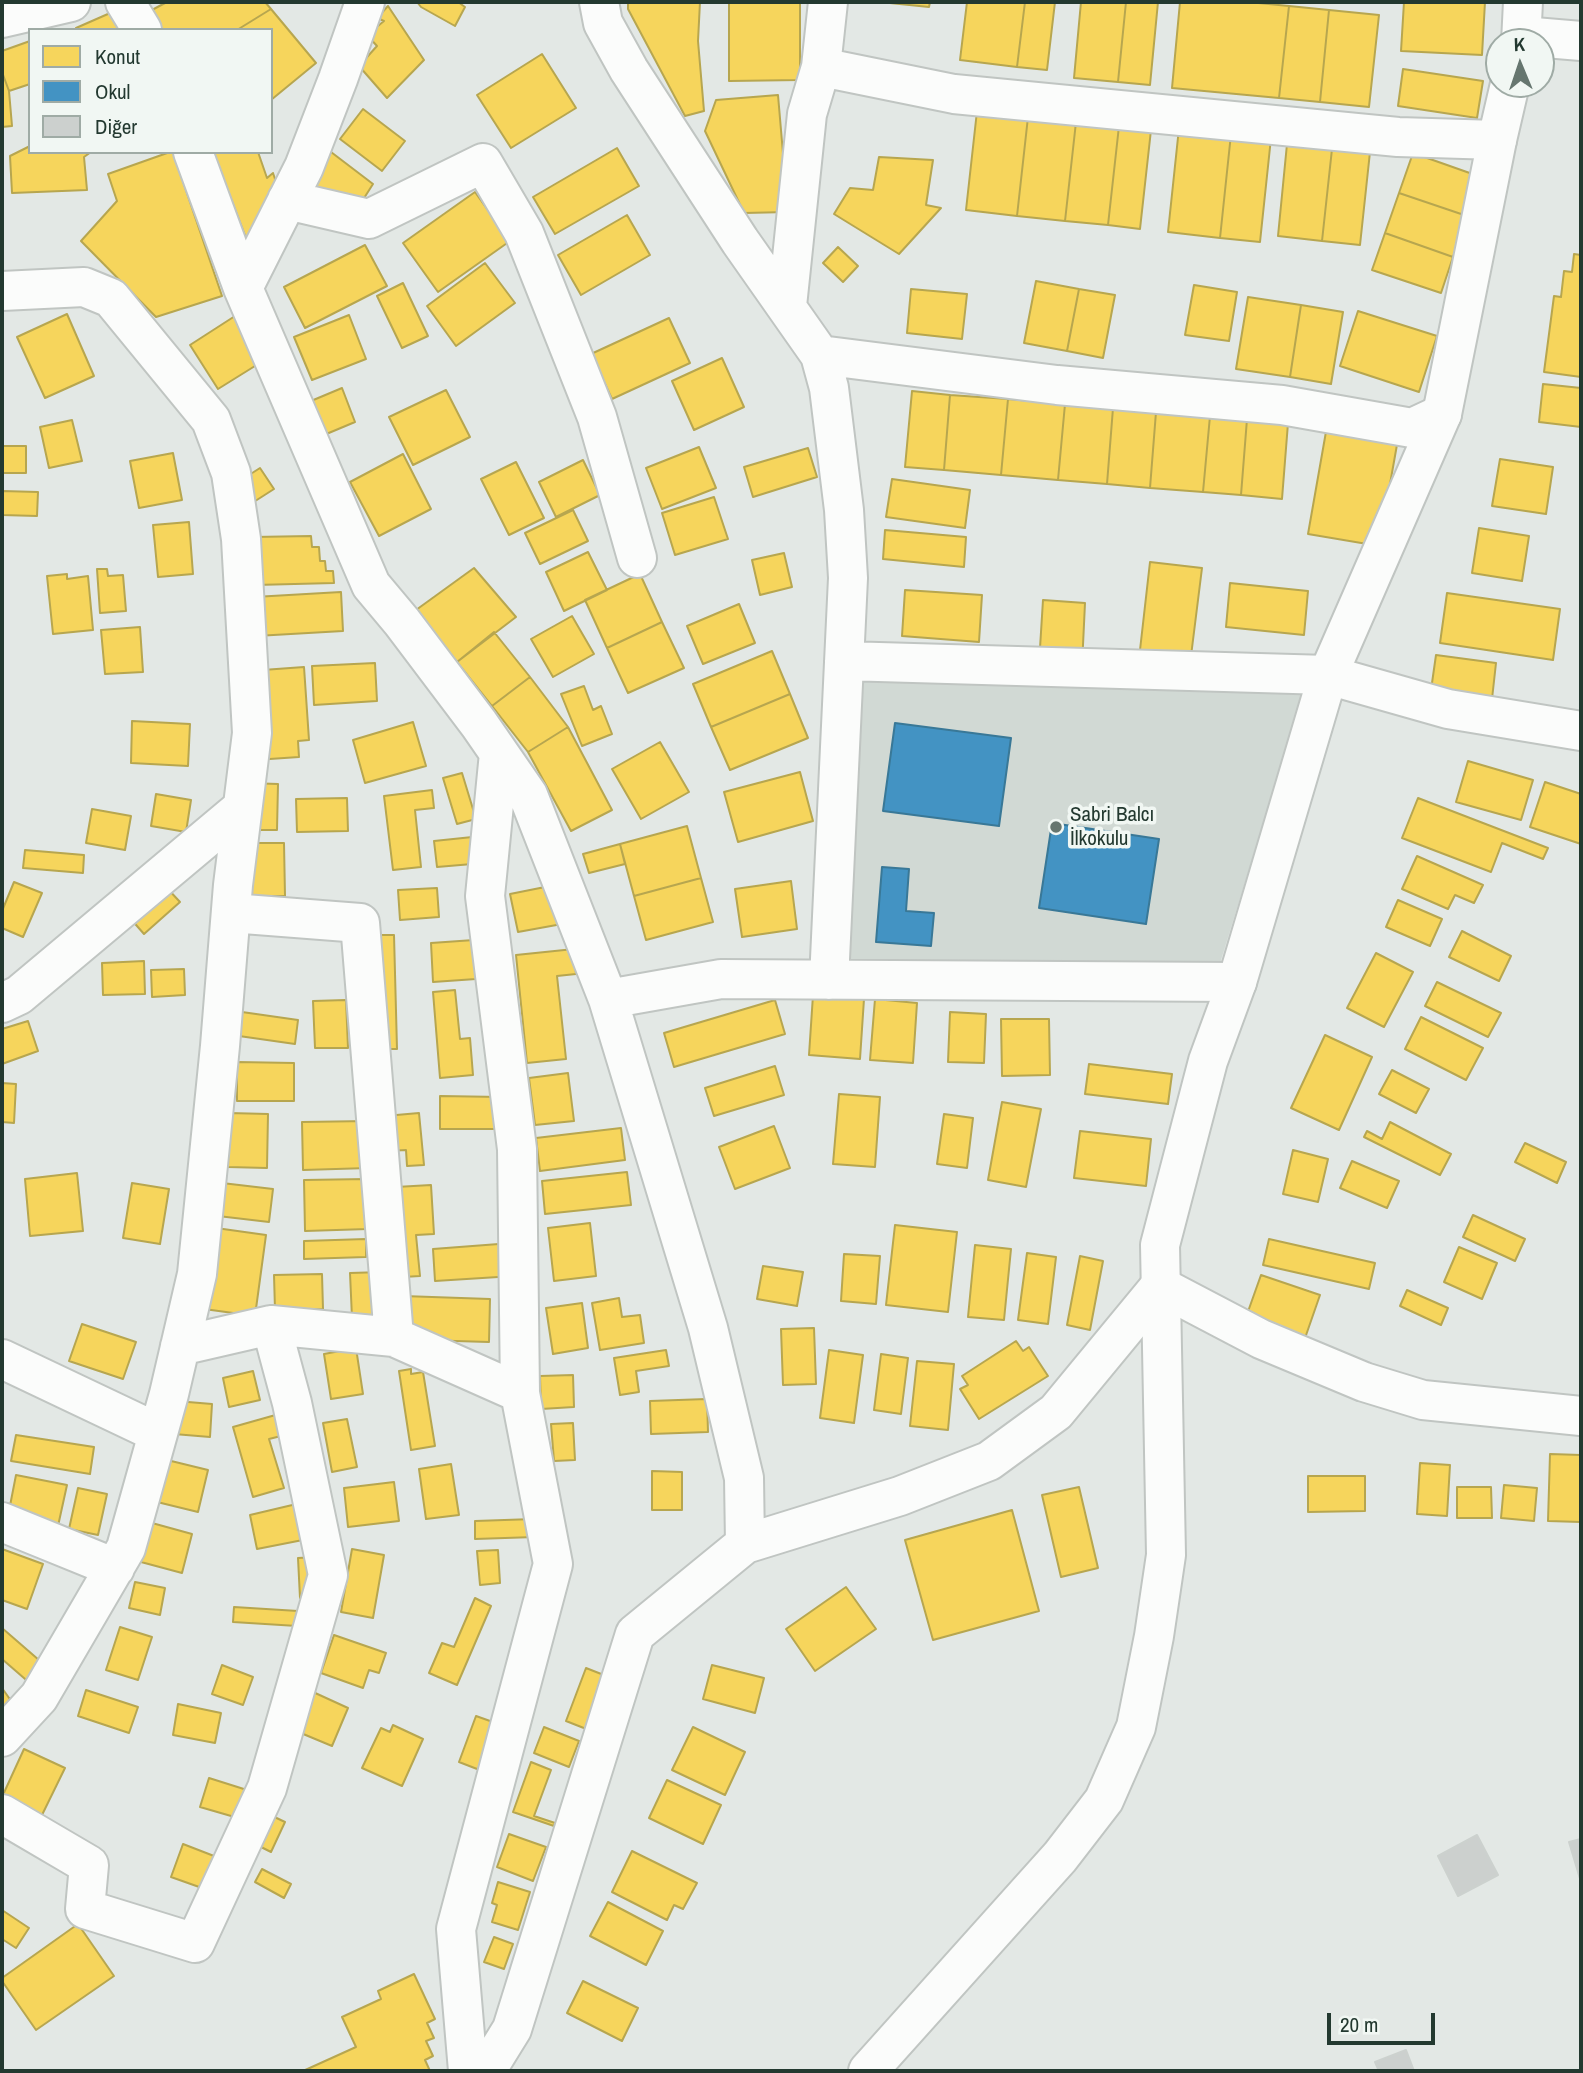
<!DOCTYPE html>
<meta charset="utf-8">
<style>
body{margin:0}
#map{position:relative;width:1583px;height:2073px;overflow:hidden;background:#e3e8e5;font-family:"Archivo Narrow",sans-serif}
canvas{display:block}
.frame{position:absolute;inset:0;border:4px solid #233930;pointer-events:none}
.legend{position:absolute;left:28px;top:28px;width:245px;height:126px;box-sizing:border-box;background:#f1f7f3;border:2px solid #9faba5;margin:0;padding:9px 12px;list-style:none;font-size:21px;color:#233930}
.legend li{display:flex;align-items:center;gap:14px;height:35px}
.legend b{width:35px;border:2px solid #9faba5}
.north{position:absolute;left:1485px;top:28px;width:70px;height:70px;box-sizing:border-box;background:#f1f7f3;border:2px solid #9faba5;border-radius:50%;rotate:358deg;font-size:19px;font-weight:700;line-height:28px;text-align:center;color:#233930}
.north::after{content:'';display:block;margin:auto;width:24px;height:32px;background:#66766f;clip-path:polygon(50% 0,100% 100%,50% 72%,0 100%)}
.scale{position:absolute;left:1327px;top:2013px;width:108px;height:32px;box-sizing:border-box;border:4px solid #233930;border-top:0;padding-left:9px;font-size:21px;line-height:24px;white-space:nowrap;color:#233930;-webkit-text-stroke:5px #f1f7f3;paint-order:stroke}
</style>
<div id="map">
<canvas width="1583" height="2073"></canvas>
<div class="frame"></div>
<ul class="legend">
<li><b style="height:19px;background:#f6d55c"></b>Konut</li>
<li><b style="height:19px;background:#4393c3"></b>Okul</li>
<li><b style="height:19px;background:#ccd0ce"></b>Diğer</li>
</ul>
<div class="north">K</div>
<div class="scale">20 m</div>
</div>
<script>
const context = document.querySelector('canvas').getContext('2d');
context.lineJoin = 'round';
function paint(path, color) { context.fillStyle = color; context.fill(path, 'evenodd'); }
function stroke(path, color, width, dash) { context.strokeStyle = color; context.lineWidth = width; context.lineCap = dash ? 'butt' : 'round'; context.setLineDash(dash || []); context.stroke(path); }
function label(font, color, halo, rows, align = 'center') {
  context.font = font + ' "Archivo Narrow",sans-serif'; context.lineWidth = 7; context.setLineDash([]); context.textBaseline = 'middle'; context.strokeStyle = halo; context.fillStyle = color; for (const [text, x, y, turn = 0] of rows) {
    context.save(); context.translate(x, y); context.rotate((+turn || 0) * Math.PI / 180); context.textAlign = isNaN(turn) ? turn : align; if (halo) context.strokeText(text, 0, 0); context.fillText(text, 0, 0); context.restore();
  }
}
paint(new Path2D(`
 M857,674L1305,688L1217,973L842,966Z`), '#d1d9d4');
const homes = new Path2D(`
 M167,2H265L271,9L237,30H160L150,11Z
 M417,2H458L465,7L455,26L421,7Z
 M628,2H700L698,41L704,111L685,116L628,9Z
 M729,2H800V80L729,81Z
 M880,2H930L929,7Z
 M967,2H1025L1017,67L960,60Z
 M1025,2H1055L1047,70L1017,67Z
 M1081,2H1126L1118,82L1074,78Z
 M1126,2H1158L1150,85L1118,82Z
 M1180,2H1248L1289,6L1279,98L1172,88Z
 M1404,2H1485L1482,55L1401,51Z
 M388,6L424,60L387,98L359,66L377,46L367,35L384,21L377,18Z
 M1289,6L1329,10L1320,102L1279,98Z
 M271,9L316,63L271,100V30H237Z
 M117,10L126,30H76V28Z
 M1329,10L1379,15L1369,107L1320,102Z
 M30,41V84L9,91L2,72V51Z
 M542,54L576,108L511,148L477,95Z
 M1403,69L1483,81L1477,118L1398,106Z
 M2,72L9,91L12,126L2,127Z
 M778,95L788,212L744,213L705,131L716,100Z
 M363,109L405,141L382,171L340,139Z
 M977,111L1028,117L1017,216L966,210Z
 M1028,117L1076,122L1065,221L1017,216Z
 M1076,122L1119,126L1108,225L1065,221Z
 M1119,126L1151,130L1140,229L1108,225Z
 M1179,128L1231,134L1220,238L1168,232Z
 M1231,134L1271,138L1260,242L1220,238Z
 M1287,144L1332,149L1322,241L1278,236Z
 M30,146V152H91L84,157L87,190L12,193L10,156Z
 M617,148L639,186L555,234L533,197Z
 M1332,149L1370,152L1360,245L1322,241Z
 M170,152H173L222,296L156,317L81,241L117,201L108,174Z
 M213,152H258L267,178L273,173L279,191L246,238Z
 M331,152L373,184L359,206L308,193Z
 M1413,153L1481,177L1467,216L1399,193Z
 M879,157L933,160L926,205L941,208L899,254L834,214L850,188L873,190Z
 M475,192L510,241L438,292L403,243Z
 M1399,193L1467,216L1453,257L1385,233Z
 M627,215L650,255L581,295L558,255Z
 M1385,233L1453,257L1441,293L1372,270Z
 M365,245L387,286L305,328L284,287Z
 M838,247L858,266L843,282L823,263Z
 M1574,254L1581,255V377L1544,372L1554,296L1561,297L1564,271L1572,272Z
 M485,263L515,303L456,346L427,306Z
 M1036,281L1079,289L1067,351L1024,343Z
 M403,283L428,336L402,348L377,296Z
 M1194,285L1237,292L1229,341L1185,335Z
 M911,289L967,294L962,339L907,333Z
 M1079,289L1115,295L1103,358L1067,351Z
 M1248,297L1301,305L1290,377L1236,369Z
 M1301,305L1343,312L1331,384L1290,377Z
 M1358,311L1437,336L1419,392L1340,366Z
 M67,314L94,376L45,398L17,337Z
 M349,315L366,359L312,380L294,337Z
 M235,316L263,361L218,389L190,345Z
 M669,318L690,363L612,399L591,354Z
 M722,358L744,407L694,430L672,381Z
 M1543,384L1581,388V427L1539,422Z
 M342,388L355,422L324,435L311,401Z
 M446,390L470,437L413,465L389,417Z
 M912,391L950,395L944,470L905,467Z
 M950,395L1008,399L1001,475L944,470Z
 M1008,399L1065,404L1058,480L1001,475Z
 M1065,404L1113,408L1107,484L1058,480Z
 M1113,408L1156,412L1150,488L1107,484Z
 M1156,412L1210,416L1203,492L1150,488Z
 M1210,416L1247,419L1241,495L1203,492Z
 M1247,419L1288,423L1282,499L1241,495Z
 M72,420L82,461L49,468L40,427Z
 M1327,426L1398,439L1379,546L1308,534Z
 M2,446H26V473H2Z
 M699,447L716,488L662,509L646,468Z
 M808,448L817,477L753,497L744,467Z
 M173,453L182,500L139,508L130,461Z
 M403,454L431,509L379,536L350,482Z
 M1500,459L1553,467L1546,514L1492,506Z
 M583,460L600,495L556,517L539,482Z
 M516,462L544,518L509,535L481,479Z
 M260,468L274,489L249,505L235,484Z
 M892,479L970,490L965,528L886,517Z
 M2,491L38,492L37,516L2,515Z
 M714,497L728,539L675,555L662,513Z
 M573,510L588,541L540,564L525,533Z
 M189,522L193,574L158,577L153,525Z
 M1479,528L1529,536L1522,581L1472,573Z
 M885,530L966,537L964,567L883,559Z
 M311,536L312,547H319L320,561H325L326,571H333L334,583L255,585L253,537Z
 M588,552L607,590L564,611L546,572Z
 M784,553L792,587L760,595L752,560Z
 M1150,562L1202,568L1191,656L1140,650Z
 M474,568L516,617L457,662L416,610Z
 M97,569H107L108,576L123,575L126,611L100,613Z
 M67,574V579L88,576L93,630L53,634L47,576Z
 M640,574L662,622L607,648L585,600Z
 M1230,583L1308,591L1304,635L1226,627Z
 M905,590L982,595L979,642L902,636Z
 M341,592L343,631L256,636L254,597Z
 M1447,593L1560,609L1553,660L1440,643Z
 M1043,600L1085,603L1082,666L1039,664Z
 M739,604L755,643L703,664L687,626Z
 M572,616L594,654L553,677L531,639Z
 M662,622L684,668L628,693L607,648Z
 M140,627L143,672L105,674L101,630Z
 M494,632L530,677L492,706L457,662Z
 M772,651L790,694L711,727L693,684Z
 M1436,655L1496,663L1492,699L1431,690Z
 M375,663L377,701L314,705L312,666Z
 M304,667L309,740L298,741L299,757L255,760L249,671Z
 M530,677L568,727L528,752L492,706Z
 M584,686L593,710L601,706L612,734L582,746L561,694Z
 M790,694L808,738L730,770L711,727Z
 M132,721L190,724L188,766L131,763Z
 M413,722L426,766L365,783L353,740Z
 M568,727L612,810L571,831L528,752Z
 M660,742L689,792L641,819L612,769Z
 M1468,761L1533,780L1521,820L1456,802Z
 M800,772L813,821L738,842L724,792Z
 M462,773L476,819L457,824L443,778Z
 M1545,782L1581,794V844L1530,827Z
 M248,783L278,784L277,830H248Z
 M432,790L434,808L415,810L421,867L393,870L384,796Z
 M156,794L191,800L186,832L151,826Z
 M347,798L348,831L297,832L296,799Z
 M1418,798L1548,848L1543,859L1502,843L1491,872L1402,838Z
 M92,809L131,816L125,850L86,843Z
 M687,826L701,878L634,896L620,844Z
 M482,836L484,863L437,867L434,841Z
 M246,843H284L285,896H246Z
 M620,844L625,864L589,873L583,854Z
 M25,850L84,855L83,873L23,868Z
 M1417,856L1483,885L1474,903L1455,895L1448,909L1402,889Z
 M701,878L713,922L646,940L634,896Z
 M791,881L797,929L742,937L735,889Z
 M14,882L42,893L23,937L2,928V911Z
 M555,885L562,924L518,932L510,894Z
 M166,887L180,902L144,934L130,918Z
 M437,888L439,917L400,920L398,890Z
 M1398,900L1442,919L1430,946L1386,927Z
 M1462,931L1511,956L1499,981L1449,957Z
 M373,935H394L397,1049H376Z
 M474,940L476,979L433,982L431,943Z
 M574,949L576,974L557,976L566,1059L527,1063L516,955Z
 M1376,953L1413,972L1384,1027L1347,1008Z
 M144,961L145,994L103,995L102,963Z
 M184,969L185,995L152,997L151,970Z
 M1437,982L1501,1013L1488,1037L1425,1006Z
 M455,990L460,1039L470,1038L473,1075L440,1078L433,992Z
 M813,995L864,999L860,1059L809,1055Z
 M875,999L917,1003L913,1063L870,1060Z
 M346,1000L348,1048H315L313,1001Z
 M775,1000L785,1034L674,1067L664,1033Z
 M235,1011L298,1020L295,1044L232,1035Z
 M950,1012L986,1014L984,1063L948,1062Z
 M1421,1017L1483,1048L1466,1080L1405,1049Z
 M1001,1019H1049L1050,1075L1002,1076Z
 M28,1021L38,1051L2,1064V1029Z
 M1325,1035L1372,1057L1339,1130L1291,1108Z
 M237,1062L294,1063V1101H237Z
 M1089,1064L1172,1074L1168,1104L1085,1094Z
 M775,1066L784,1095L714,1116L705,1088Z
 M1392,1070L1429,1089L1416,1113L1379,1094Z
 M568,1073L574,1121L535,1125L529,1078Z
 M2,1083L16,1084L14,1123L2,1122Z
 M839,1094L880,1097L875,1167L833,1164Z
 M440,1096L501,1097V1129H440Z
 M1002,1102L1041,1109L1026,1187L988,1180Z
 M229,1113L268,1114L267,1168L228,1167Z
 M419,1113L424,1165L407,1166L406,1150L388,1151L385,1116Z
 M944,1114L973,1118L967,1168L937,1164Z
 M368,1121L369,1168L303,1170L302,1122Z
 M1390,1122L1451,1154L1440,1175L1364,1137L1367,1131L1382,1139Z
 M774,1126L790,1168L735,1189L719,1147Z
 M621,1128L625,1160L540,1171L536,1138Z
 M1080,1131L1151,1139L1146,1186L1074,1178Z
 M1525,1143L1566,1162L1557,1183L1515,1162Z
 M1293,1150L1328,1159L1318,1202L1283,1194Z
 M1352,1161L1399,1181L1387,1208L1340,1188Z
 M627,1172L631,1205L545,1214L542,1181Z
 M77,1173L83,1231L30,1236L25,1179Z
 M367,1179L368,1229L305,1231L304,1180Z
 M132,1183L169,1189L160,1244L123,1238Z
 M222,1183L273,1189L269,1222L218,1216Z
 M431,1185L434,1234L416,1235L420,1276L403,1277L396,1187Z
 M1473,1215L1525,1239L1515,1261L1463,1237Z
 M590,1223L596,1276L554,1281L548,1228Z
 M895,1225L957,1232L948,1312L886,1305Z
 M216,1228L266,1235L255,1316L204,1309Z
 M366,1239V1257L304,1259V1241Z
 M1269,1239L1375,1263L1369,1289L1263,1265Z
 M512,1243L514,1276L435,1281L433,1249Z
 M975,1245L1011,1249L1004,1320L968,1317Z
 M1459,1247L1497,1263L1482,1299L1444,1282Z
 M1027,1253L1056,1257L1048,1324L1018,1320Z
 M844,1254L880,1256L876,1304L841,1301Z
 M1080,1256L1103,1261L1090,1330L1067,1325Z
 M763,1266L803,1272L797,1306L757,1299Z
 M383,1272L385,1317L352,1318L350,1273Z
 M322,1274L323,1309L275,1310L274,1275Z
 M1261,1275L1320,1295L1304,1341L1245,1320Z
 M1407,1290L1448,1308L1441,1325L1400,1306Z
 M403,1296L490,1299L489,1342L422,1340L402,1332Z
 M619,1298L622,1317L640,1315L644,1343L600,1350L592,1303Z
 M582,1303L588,1348L553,1354L546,1308Z
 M82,1324L136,1342L123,1379L69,1361Z
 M814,1328L816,1384L783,1385L781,1329Z
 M1016,1341L1023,1351L1029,1347L1048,1376L979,1419L960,1389L968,1385L962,1376Z
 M356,1348L363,1394L331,1399L324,1354Z
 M666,1350L669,1366L636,1371L639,1392L620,1395L614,1358Z
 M829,1350L863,1355L854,1423L820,1418Z
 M881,1354L908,1358L901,1414L874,1410Z
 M917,1361L954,1364L948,1430L910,1426Z
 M411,1369V1374L423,1372L435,1446L411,1450L399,1371Z
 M253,1371L260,1400L229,1407L223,1378Z
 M573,1375L574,1407L541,1409L540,1376Z
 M707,1399L708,1432L651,1434L650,1401Z
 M176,1401L212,1404L210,1437L174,1434Z
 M279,1414L285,1435L269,1439L284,1488L253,1497L233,1427Z
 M347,1419L357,1467L332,1472L323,1423Z
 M573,1423L575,1460L554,1461L551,1424Z
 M16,1435L94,1447L90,1474L11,1461Z
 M1550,1454L1581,1455V1522L1548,1521Z
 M163,1459L208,1470L198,1512L153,1501Z
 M1420,1463L1450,1465L1447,1516L1417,1514Z
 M451,1464L459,1515L426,1519L419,1469Z
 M652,1471L682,1472V1510H652Z
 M16,1475L67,1485L58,1526L8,1516Z
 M1308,1476H1365V1511L1308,1512Z
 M394,1482L399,1521L348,1527L344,1488Z
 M1504,1485L1537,1488L1534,1521L1501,1518Z
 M1079,1487L1098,1568L1061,1577L1042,1495Z
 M1457,1487H1491L1492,1518H1457Z
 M78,1488L107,1494L98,1535L69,1529Z
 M305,1502L313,1538L257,1549L250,1515Z
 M1012,1510L1039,1611L933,1640L905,1540Z
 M534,1519L535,1537L475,1539V1521Z
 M152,1523L192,1534L182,1573L141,1562Z
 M2,1549L43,1564L27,1609L2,1600Z
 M352,1549L384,1555L373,1618L341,1612Z
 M498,1550L500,1583L480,1585L477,1551Z
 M316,1557L318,1597L300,1598L298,1558Z
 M135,1582L165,1588L160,1615L129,1608Z
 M846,1587L876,1629L815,1671L786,1629Z
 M475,1598L491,1606L457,1685L429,1673L442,1643L454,1647Z
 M234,1607L298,1611L297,1626L233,1622Z
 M120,1627L152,1637L138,1680L106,1670Z
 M2,1628L47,1667L32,1685L2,1659Z
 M334,1635L386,1653L379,1673L369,1670L363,1688L321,1673Z
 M222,1665L253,1677L243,1705L212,1694Z
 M712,1665L764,1678L755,1713L703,1699Z
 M586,1668L619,1681L599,1734L566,1721Z
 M2,1688L14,1705L2,1713Z
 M86,1690L138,1707L129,1733L78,1716Z
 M313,1692L348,1708L332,1746L296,1731Z
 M178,1704L221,1713L215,1743L173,1735Z
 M476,1716L507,1727L490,1774L459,1762Z
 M393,1725L423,1739L402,1786L362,1768L381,1728L390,1732Z
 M544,1727L579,1741L569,1767L534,1753Z
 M693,1727L745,1752L725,1795L672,1770Z
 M24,1749L65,1768L41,1817L2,1797Z
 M531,1762L551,1770L534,1816L555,1823L554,1826L513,1812Z
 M209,1778L247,1790L238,1818L200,1807Z
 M667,1780L721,1805L703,1844L649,1818Z
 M266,1813L285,1822L271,1852L253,1843Z
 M509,1834L546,1847L533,1881L497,1867Z
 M183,1844L214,1856L202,1888L171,1877Z
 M632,1851L697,1883L683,1909L674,1905L667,1920L612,1892Z
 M262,1869L291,1884L284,1898L255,1882Z
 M498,1882L530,1892L518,1930L492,1922L497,1905L492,1903Z
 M608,1902L663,1931L646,1965L590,1936Z
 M2,1910L29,1928L16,1948L2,1939Z
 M78,1924L114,1976L36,2030L2,1981V1978Z
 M494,1937L513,1944L504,1969L484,1962Z
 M414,1974L435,2019L427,2023L434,2038L426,2041L433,2056L425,2060L430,2071H303L356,2047L342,2017L381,1999L378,1991Z
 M583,1981L638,2008L622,2041L567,2013Z`);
paint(homes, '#f6d55c');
stroke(homes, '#b7a64f', 2);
const schools = new Path2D(`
 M895,723L1011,738L999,826L883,811Z
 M1052,823L1159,839L1146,924L1039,908Z
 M882,867L909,869L906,911L934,913L931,946L876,942Z`);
paint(schools, '#4393c3');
stroke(schools, '#397897', 2);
const building = new Path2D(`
 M1477,1835L1498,1875L1458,1896L1438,1856Z
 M1581,1839V1882L1569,1842Z
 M1406,2050L1414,2071H1379L1375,2062Z`);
paint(building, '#ccd0ce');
stroke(building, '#ccd1ce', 2);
const minor = new Path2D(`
 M125,2L142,30
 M599,2L603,23L629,70L740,241L820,355L829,388L844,510L848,578L829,980
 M2,18L71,2
 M1522,36L1581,41
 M821,67L954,94L1398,137L1497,140
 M193,152L243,288L371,585L402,622L479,724L528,795L608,999L708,1328L744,1478L745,1544
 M287,200L369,219L483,163L524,233L597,417L637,558
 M243,288L304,167L338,79L365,2
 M2,291L84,287L111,298L211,420L231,473L241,539L252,733L233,885L220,1046L197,1274L169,1394L126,1548L39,1697L2,1737
 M787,306L807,114L821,67L828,2
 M820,355L1057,385L1282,405L1412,428L1442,414
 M844,661L1328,675L1448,709L1581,731
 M499,753L485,896L517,1149L520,1393
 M231,913L360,923L394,1337
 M608,999L721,979L1237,982
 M2,1003L19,995L242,808
 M180,1346L271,1325L394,1337L520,1393L553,1564L456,1929L468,2071
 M2,1359L158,1433
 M2,1522L115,1568
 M2,1814L89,1865L85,1909L195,1943L267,1788L328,1575L292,1403L271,1325
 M486,2071L512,2029L635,1634L745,1544L900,1496L989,1461L1056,1412L1160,1286L1261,1339L1364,1382L1423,1400L1581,1416`);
const tertiary = new Path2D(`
 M1521,42L1523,2
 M868,2071L1060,1857L1104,1800L1136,1727L1154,1636L1166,1555L1160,1245L1208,1061L1237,982L1328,675L1442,414L1497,140L1510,84`);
stroke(minor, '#c0c5c2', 42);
stroke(tertiary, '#c0c5c2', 42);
stroke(minor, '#fbfcfb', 38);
stroke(tertiary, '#fbfcfb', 38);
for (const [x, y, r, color] of [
 [1056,827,7,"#66766f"]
]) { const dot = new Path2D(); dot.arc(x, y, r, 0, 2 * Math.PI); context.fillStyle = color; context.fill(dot); stroke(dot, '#f1f7f3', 2.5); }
label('21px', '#233930', '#f1f7f3', [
 ["Sabri Balcı",1070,815],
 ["İlkokulu",1070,839]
], 'left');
</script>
